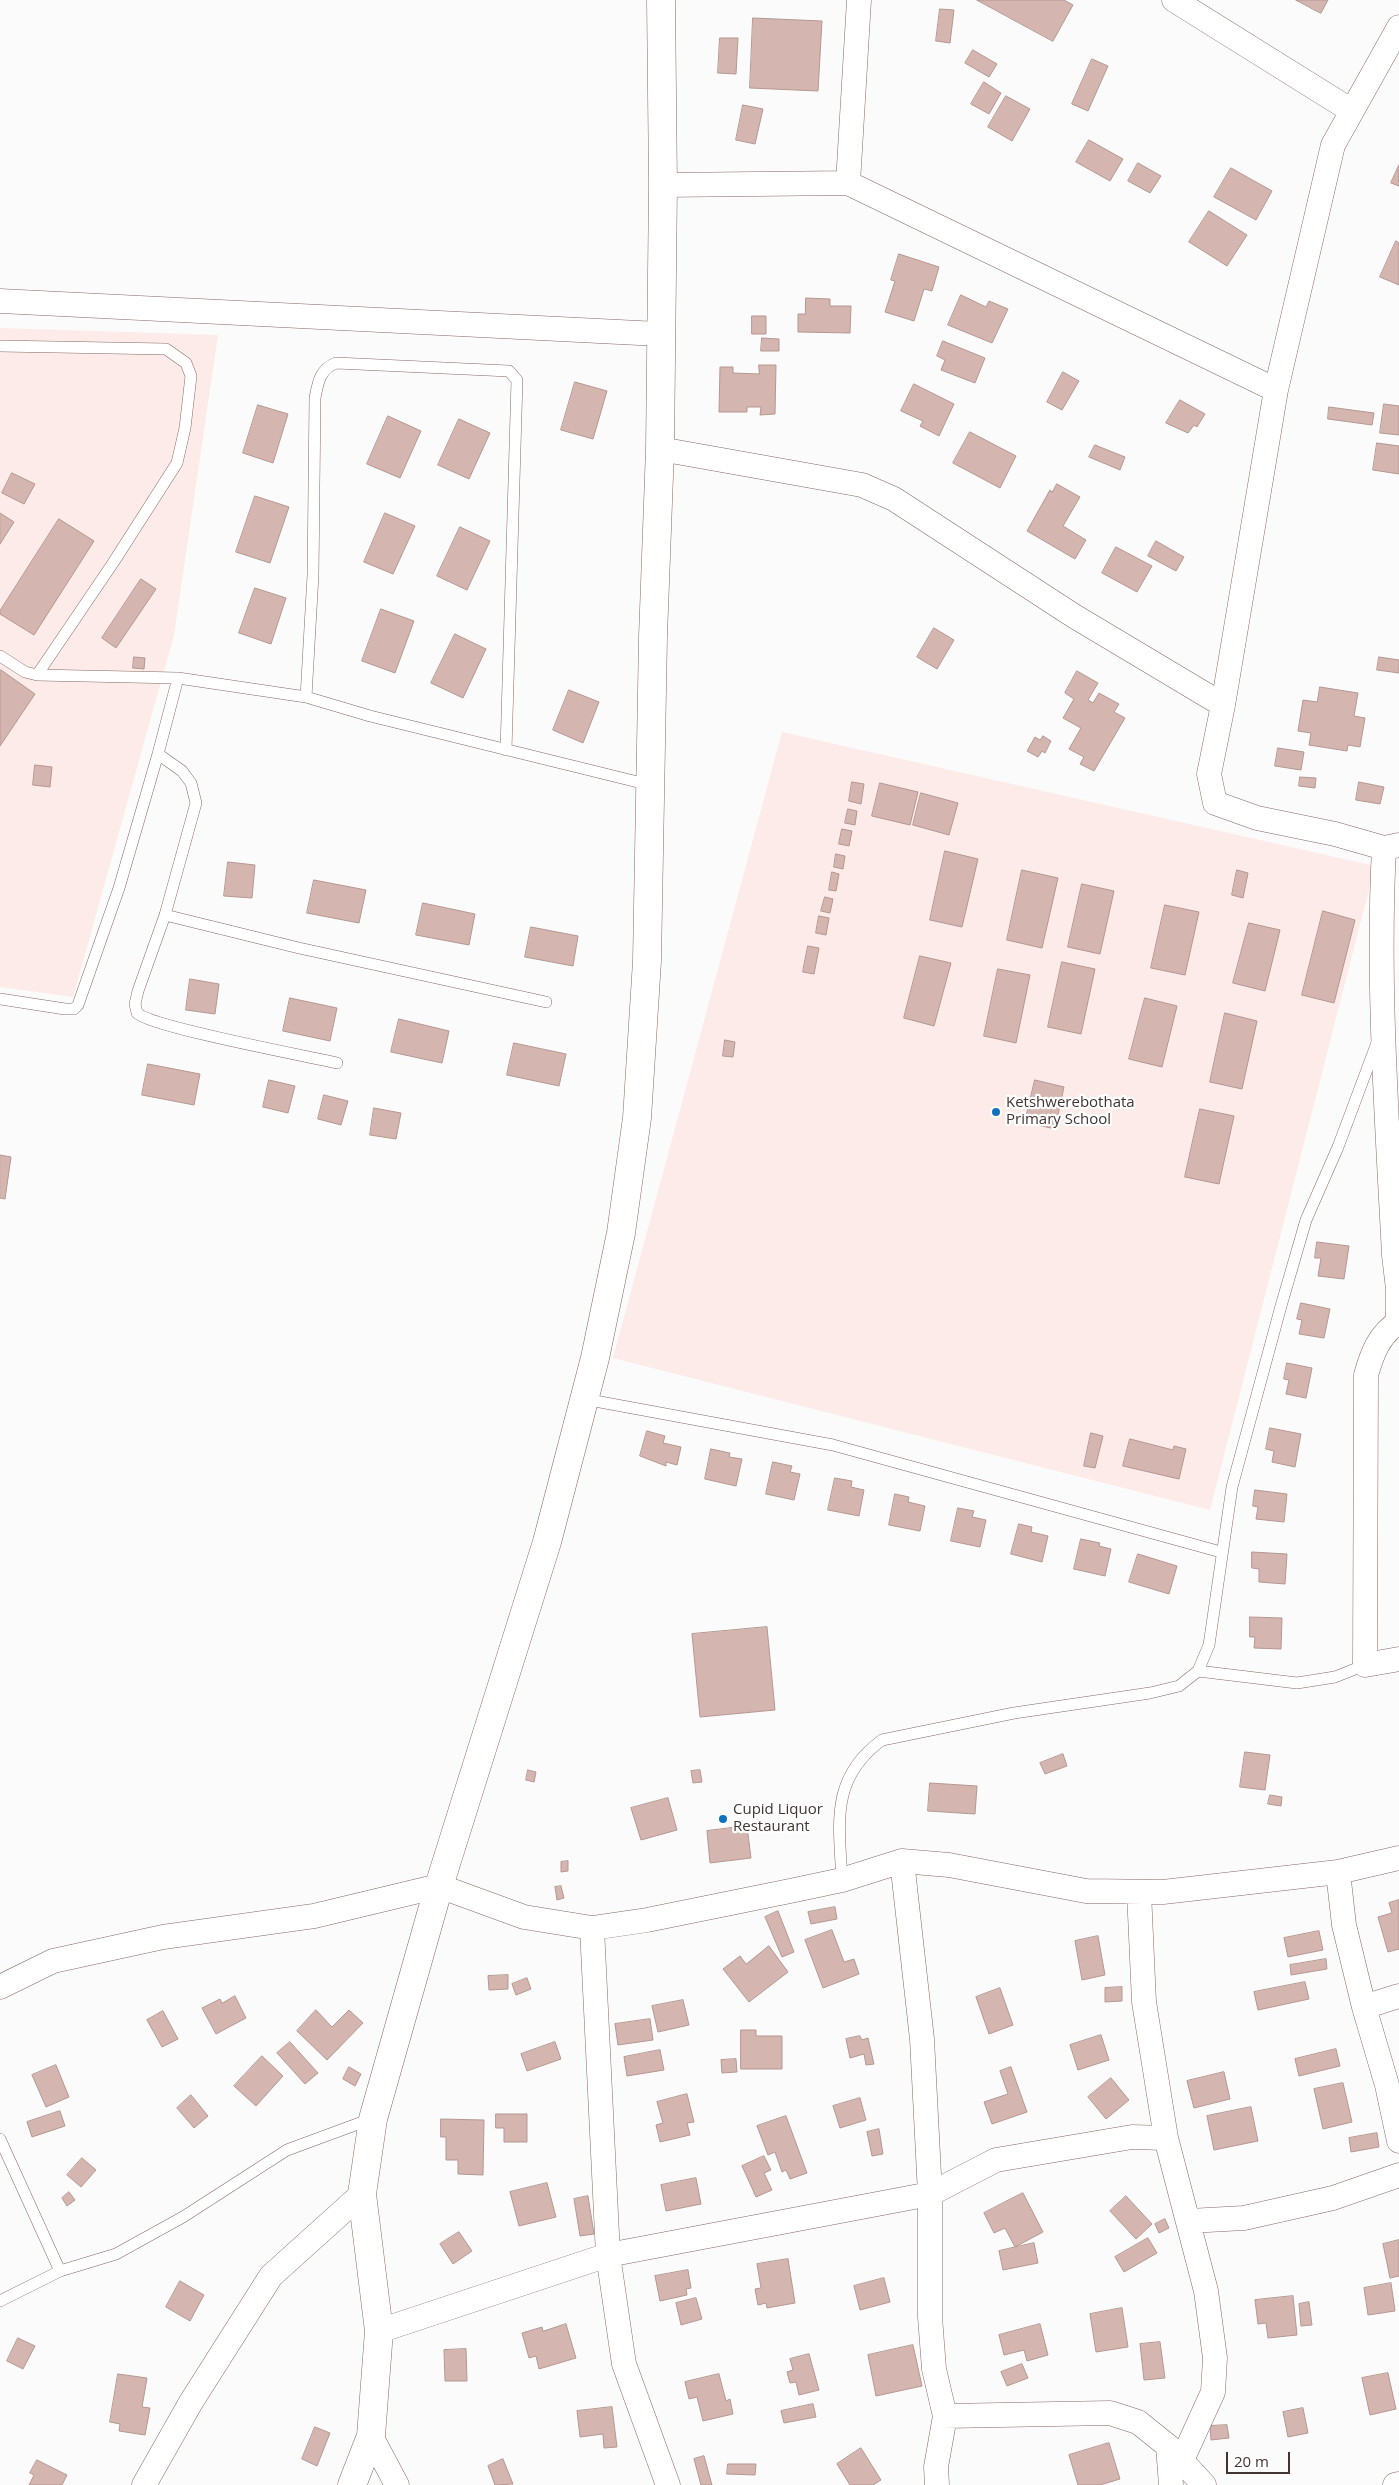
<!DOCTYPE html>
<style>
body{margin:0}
#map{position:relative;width:1399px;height:2485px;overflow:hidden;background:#fbfbfb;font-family:"Open Sans",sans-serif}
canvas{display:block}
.scale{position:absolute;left:1226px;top:2452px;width:64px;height:22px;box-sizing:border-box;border:2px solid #413432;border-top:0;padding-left:6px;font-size:15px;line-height:18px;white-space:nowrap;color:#413432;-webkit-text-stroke:4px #fff;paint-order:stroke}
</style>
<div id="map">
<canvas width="1399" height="2485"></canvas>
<div class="scale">20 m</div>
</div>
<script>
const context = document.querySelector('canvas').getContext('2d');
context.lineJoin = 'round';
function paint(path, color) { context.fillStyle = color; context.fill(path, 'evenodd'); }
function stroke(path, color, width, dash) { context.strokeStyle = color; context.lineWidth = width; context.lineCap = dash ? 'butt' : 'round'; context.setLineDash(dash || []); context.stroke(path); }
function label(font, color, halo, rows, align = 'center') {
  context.font = font + ' "Open Sans",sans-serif'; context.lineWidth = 4.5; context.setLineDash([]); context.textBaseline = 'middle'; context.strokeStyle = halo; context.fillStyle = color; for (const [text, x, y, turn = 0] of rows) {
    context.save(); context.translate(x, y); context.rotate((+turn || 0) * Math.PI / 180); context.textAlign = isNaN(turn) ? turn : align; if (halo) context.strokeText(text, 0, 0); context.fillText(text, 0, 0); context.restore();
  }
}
paint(new Path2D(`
 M0,328L218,335L174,635L73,997L0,987Z
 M782,732L1375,866L1210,1510L613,1358Z`), '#fcebe8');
const building = new Path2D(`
 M977,0H1064L1073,5L1053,41Z
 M1296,0H1328L1321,13Z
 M940,9L954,10L950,43L936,41Z
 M753,18L822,21L818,91L750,88Z
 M720,38H738L736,74L718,73Z
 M973,50L997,64L989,77L965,63Z
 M1092,59L1108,66L1088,111L1072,104Z
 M984,82L1001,93L989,114L971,104Z
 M1006,96L1030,109L1012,141L988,127Z
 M743,105L763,109L755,144L736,140Z
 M1089,140L1123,159L1110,181L1076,162Z
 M1138,163L1161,176L1150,193L1128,181Z
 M1399,165V186L1391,183Z
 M1231,168L1272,191L1256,220L1214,197Z
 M1209,211L1247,235L1227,266L1189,242Z
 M1396,241L1399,243V285L1380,277Z
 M899,254L939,267L932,291L924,289L914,321L885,312L895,281L891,280Z
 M961,295L986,307L989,301L1008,309L992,343L948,325Z
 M806,298L830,299V306H851L850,333L798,332V314H805Z
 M752,316H766V334H752Z
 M762,338L779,339V351H761Z
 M943,341L985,358L975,383L941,370L945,360L937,356Z
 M759,365H776L775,414L760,415L761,407H747V412H719L720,367H733V373L759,374Z
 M1063,372L1079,381L1062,410L1047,402Z
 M575,382L607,391L593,439L561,430Z
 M914,384L954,404L939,436L920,426L923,421L901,411Z
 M1180,400L1205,414L1197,427L1194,425L1188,433L1166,423Z
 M1384,404L1399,406V435L1380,433Z
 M258,405L288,414L273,463L243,453Z
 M1329,407L1374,413L1372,425L1328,419Z
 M388,416L421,431L400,478L367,464Z
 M459,419L490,433L469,479L438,465Z
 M970,432L1016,456L1000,488L953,463Z
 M1377,443L1399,446V474L1373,470Z
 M1095,445L1125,457L1120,470L1089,457Z
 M12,473L35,484L24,504L2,493Z
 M1057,484L1080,497L1063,526L1086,540L1075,559L1027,531L1050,490L1052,492Z
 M255,496L289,507L270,563L236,552Z
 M0,513L14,522L0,544Z
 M385,513L415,526L393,574L364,562Z
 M59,519L94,541L34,635L0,614V611Z
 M460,527L490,541L467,590L437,576Z
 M1156,541L1184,557L1176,571L1148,556Z
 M1116,547L1152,566L1137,592L1102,573Z
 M141,579L156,589L116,648L102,638Z
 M255,588L286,598L271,644L239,633Z
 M381,609L414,621L395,673L362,661Z
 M934,628L954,640L937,669L917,657Z
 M455,634L486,649L463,698L431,683Z
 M134,657L145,658L144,669L133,668Z
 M1379,657L1399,660V673L1377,670Z
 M1,670L35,694L0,746V671Z
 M1077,671L1098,683L1088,700L1093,703L1099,693L1119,704L1114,712L1125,718L1094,771L1080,764L1084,757L1069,749L1081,728L1063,718L1074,699L1065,693Z
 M1320,687L1358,693L1354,716L1365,718L1360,747L1348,745L1347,751L1309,745L1311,733L1298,731L1303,700L1317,702Z
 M569,690L599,702L583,743L553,730Z
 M1043,736L1051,741L1045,753L1042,751L1038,757L1027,751L1035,737L1040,740Z
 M1278,748L1304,752L1301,770L1275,766Z
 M35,765L52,767L50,787L33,785Z
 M1300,777L1316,778L1315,788L1299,786Z
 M852,782L864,784L861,804L849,801Z
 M1359,782L1384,787L1380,804L1356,800Z
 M880,783L918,792L910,825L872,816Z
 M921,793L958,803L949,835L913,825Z
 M848,809L857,811L855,825L845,823Z
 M842,829L852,831L849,846L839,844Z
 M945,851L978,859L962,927L930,920Z
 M836,854L845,856L843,869L834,867Z
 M228,862L255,865L252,898L224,896Z
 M1022,870L1058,878L1042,948L1007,940Z
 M1237,870L1248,873L1243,898L1232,895Z
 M832,872L839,874L836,891L829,890Z
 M314,880L366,890L359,923L307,913Z
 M1082,884L1114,891L1100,954L1068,947Z
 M825,897L833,899L830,913L821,911Z
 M423,903L475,914L469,945L416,935Z
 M1165,905L1199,912L1185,975L1151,968Z
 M1323,911L1355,920L1334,1003L1302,995Z
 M819,916L829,918L826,935L816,933Z
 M1249,923L1280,930L1265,991L1233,983Z
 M531,927L578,936L573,966L525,957Z
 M808,946L819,948L814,974L803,972Z
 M920,956L951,963L934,1026L904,1018Z
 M1062,962L1095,969L1081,1034L1048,1027Z
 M998,969L1030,975L1016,1043L984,1036Z
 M190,979L219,984L215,1014L186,1010Z
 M290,998L337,1008L330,1041L283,1031Z
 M1145,998L1177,1006L1162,1067L1129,1059Z
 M1225,1013L1257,1021L1242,1089L1210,1082Z
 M399,1019L449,1031L442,1063L391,1052Z
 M725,1040L735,1042L733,1057L723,1056Z
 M514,1043L566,1054L559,1086L507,1075Z
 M148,1064L200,1074L194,1105L142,1095Z
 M269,1080L295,1086L288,1113L263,1107Z
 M1035,1080L1064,1087L1055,1129L1025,1122Z
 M324,1095L348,1101L341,1125L318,1119Z
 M374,1108L401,1113L396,1139L370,1135Z
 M1200,1109L1234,1116L1219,1184L1185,1177Z
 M0,1155L11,1157L5,1199L0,1198Z
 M1317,1242L1349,1246L1344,1279L1318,1276L1321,1258H1315Z
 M1301,1303L1330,1309L1324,1338L1299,1334L1302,1320L1297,1319Z
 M1287,1363L1312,1368L1306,1398L1286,1394L1289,1380L1284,1379Z
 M1270,1428L1301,1434L1295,1467L1272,1462L1274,1451L1266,1449Z
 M647,1431L665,1436L663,1443L681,1447L677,1465L666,1462V1466L640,1456Z
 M1091,1433L1103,1436L1095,1468L1084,1466Z
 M1130,1439L1173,1450L1174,1446L1186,1449L1179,1479L1123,1466Z
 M711,1449L730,1453L729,1457L742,1459L736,1486L705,1479Z
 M773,1462L792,1466L790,1472L800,1474L794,1500L766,1494Z
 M835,1478L852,1481L851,1487L864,1490L859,1516L828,1510Z
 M1255,1490L1287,1494L1284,1522L1256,1519L1258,1507L1253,1506Z
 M895,1494L909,1497L908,1502L925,1506L920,1531L889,1525Z
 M958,1508L974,1511L972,1517L986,1520L980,1547L951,1541Z
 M1019,1524L1032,1527L1031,1532L1048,1536L1042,1562L1011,1554Z
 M1081,1539L1100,1543L1099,1546L1111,1549L1105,1576L1074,1569Z
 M1252,1552L1287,1554L1285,1584L1259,1582V1569L1252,1568Z
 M1138,1554L1177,1566L1169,1594L1129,1582Z
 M1250,1617L1282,1618L1281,1649L1254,1648L1255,1637H1250Z
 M767,1627L775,1710L700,1717L692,1634Z
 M1245,1752L1270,1755L1265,1790L1240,1787Z
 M1063,1754L1067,1766L1045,1774L1040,1763Z
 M528,1770L536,1772L534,1782L526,1780Z
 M700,1770L702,1782L693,1783L691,1771Z
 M930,1783L977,1786L975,1814L928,1811Z
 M1270,1795L1282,1797L1281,1806L1268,1804Z
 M668,1798L677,1830L641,1840L631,1808Z
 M747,1826L751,1858L710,1863L707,1831Z
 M568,1861V1871L561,1872V1862Z
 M561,1886L564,1898L557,1900L555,1887Z
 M1399,1900V1949L1388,1952L1378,1917L1392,1913L1389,1903Z
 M835,1907L837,1919L811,1924L808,1912Z
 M778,1911L794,1952L782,1957L765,1917Z
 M832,1930L844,1962L854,1959L859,1974L823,1988L805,1940Z
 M1319,1931L1323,1950L1288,1957L1284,1938Z
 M1098,1936L1105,1975L1082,1980L1075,1941Z
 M769,1946L788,1972L749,2002L723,1969L740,1956L746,1964Z
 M1326,1959L1327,1969L1291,1975L1290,1965Z
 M508,1975V1989L489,1990L488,1976Z
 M527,1978L531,1989L516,1995L512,1984Z
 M1305,1982L1309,1999L1258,2010L1254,1992Z
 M1122,1987V2001L1105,2002V1988Z
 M1000,1988L1013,2025L989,2034L976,1997Z
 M235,1996L246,2018L216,2034L202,2008L220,1999L222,2003Z
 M683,2000L689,2025L658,2032L652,2006Z
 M316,2010L332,2027L349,2010L363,2023L327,2060L297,2031Z
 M163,2011L178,2039L162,2047L147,2020Z
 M650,2019L653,2040L618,2045L615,2024Z
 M741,2030H756V2036H782V2069H741Z
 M1101,2035L1109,2060L1078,2070L1070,2045Z
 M860,2036L862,2040L868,2038L874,2064L866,2065L864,2054L850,2058L846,2039Z
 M290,2042L318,2073L305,2084L277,2053Z
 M555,2042L561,2059L527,2071L521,2054Z
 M1336,2049L1340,2066L1299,2076L1295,2059Z
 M660,2050L664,2070L627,2076L624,2057Z
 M262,2056L283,2076L256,2106L234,2086Z
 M736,2059L737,2072L722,2073L721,2060Z
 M56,2065L69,2097L46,2107L32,2075Z
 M349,2067L361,2074L355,2086L343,2079Z
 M1011,2067L1027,2112L992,2124L984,2102L1008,2094L1000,2071Z
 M1224,2072L1230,2099L1194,2108L1187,2081Z
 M1111,2078L1129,2100L1106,2119L1088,2097Z
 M1343,2083L1352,2122L1323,2129L1314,2089Z
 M687,2094L694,2122L687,2123L690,2135L660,2142L656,2125L663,2123L657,2102Z
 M191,2095L208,2116L194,2128L177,2108Z
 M860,2098L866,2120L840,2128L833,2106Z
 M1251,2107L1258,2141L1214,2150L1207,2116Z
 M60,2111L65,2126L32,2137L27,2122Z
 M496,2114H527V2142H504V2128H496Z
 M786,2116L807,2173L790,2179L786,2170L782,2172L775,2152L768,2155L757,2126Z
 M441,2119L484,2120L483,2175L458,2174V2160H446V2137H441Z
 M879,2129L883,2154L872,2156L867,2132Z
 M1377,2133L1379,2147L1351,2152L1349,2138Z
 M764,2156L771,2170L764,2173L772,2190L756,2197L742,2166Z
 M82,2158L96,2170L81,2187L67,2175Z
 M696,2178L701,2204L666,2211L661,2185Z
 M547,2183L556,2217L519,2226L510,2192Z
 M69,2192L75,2200L67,2206L62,2198Z
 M1023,2193L1043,2232L1015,2247L1005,2228L994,2233L984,2213Z
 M588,2196L594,2234L580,2236L574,2199Z
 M1126,2196L1152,2224L1136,2239L1110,2211Z
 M1165,2219L1169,2228L1159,2233L1155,2224Z
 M459,2232L472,2251L453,2264L440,2244Z
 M1148,2238L1157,2253L1124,2272L1115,2257Z
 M1399,2240V2276L1390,2278L1383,2244Z
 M1034,2243L1038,2263L1003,2270L999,2251Z
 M788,2259L795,2303L767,2308L766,2303L758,2305L755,2289L761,2288L757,2264Z
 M688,2270L691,2288L686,2289L687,2295L660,2301L655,2276Z
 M884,2278L890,2302L860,2310L854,2286Z
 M180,2281L204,2295L190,2321L166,2307Z
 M1391,2283L1395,2311L1368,2315L1364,2288Z
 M1293,2296L1297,2335L1268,2338L1266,2323L1258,2324L1255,2300Z
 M696,2298L702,2319L681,2325L676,2303Z
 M1309,2302L1312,2325L1301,2326L1299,2304Z
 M1122,2308L1128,2347L1096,2352L1090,2314Z
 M566,2324L576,2358L539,2369L536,2356L529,2358L522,2333L542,2327L543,2331Z
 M1040,2324L1048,2355L1027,2361L1024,2350L1004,2355L999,2335Z
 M18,2338L35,2346L23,2369L7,2361Z
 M1160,2342L1165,2378L1144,2380L1140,2344Z
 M913,2345L922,2386L876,2396L868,2355Z
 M466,2349L467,2381H445L444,2350Z
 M809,2354L819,2390L799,2395L796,2382L790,2383L787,2372L793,2370L790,2359Z
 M1022,2364L1028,2378L1007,2386L1001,2372Z
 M1388,2373L1396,2409L1370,2415L1362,2378Z
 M118,2374L147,2378L142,2407L150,2408L145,2435L119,2431L120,2424L110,2422Z
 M719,2374L726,2401L730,2399L733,2414L703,2421L697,2397L689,2399L685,2382Z
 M813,2404L816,2417L784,2423L781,2411Z
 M612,2407L617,2447L604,2448L603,2434L580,2437L577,2411Z
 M1303,2408L1308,2433L1288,2437L1283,2412Z
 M1227,2425L1229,2438L1211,2440L1210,2426Z
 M315,2427L330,2433L317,2466L302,2459Z
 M1109,2443L1120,2479L1100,2485H1078L1069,2455Z
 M861,2448L881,2480L873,2485H850L837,2464Z
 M704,2456L712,2485H701L694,2459Z
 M503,2459L513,2484L495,2485L488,2466Z
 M37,2460L67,2475L62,2485H29L34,2475L30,2473Z
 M728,2464H756L755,2475L727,2474Z`);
paint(building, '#d4b5af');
stroke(building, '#b59791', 1);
const service = new Path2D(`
 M0,346L166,349L186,363L191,376L185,428L177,463L113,563L37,675
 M0,656L25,672L37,675L178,678L306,697L370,716L650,785
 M178,678L158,754L182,771L191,783L196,803L165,915L138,991L135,1004L137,1013C151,1027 306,1056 337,1063
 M306,697L313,575L315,398C318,382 320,369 336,363L509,371L517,380L506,750
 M165,915L299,948L546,1002
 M0,999L65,1009H74L78,1005L119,888L158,754
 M584,1399L833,1445L1221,1552
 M1198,1671L1297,1683L1335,1677L1365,1665
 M842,1880C839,1823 830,1778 882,1740L1014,1713L1150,1693L1179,1686L1198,1671L1209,1645L1232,1487L1281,1306L1306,1220L1338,1147L1378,1040
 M0,2139L60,2271
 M0,2301L60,2271L116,2254L183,2217L287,2150L371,2119`);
const minor = new Path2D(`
 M1174,0L1352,111
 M1399,27L1333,145L1276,390L1223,705L1209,774L1215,803L1257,818L1335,834L1384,848L1399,845
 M848,183L859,0
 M663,185L848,183L1276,390
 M0,301L659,334
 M660,449L862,485L894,499L1074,616L1223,705
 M1384,848C1377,983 1387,1119 1394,1255L1398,1289V1322
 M1399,1322C1379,1334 1372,1354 1366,1375L1365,1665L1399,1659
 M902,1861L922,2039L930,2194V2317L934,2369L945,2416L936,2467L937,2485
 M1338,1872L1344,1925L1364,2007L1387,2085L1399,2141
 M1139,1892L1144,2002L1166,2138L1206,2291L1215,2358L1213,2392L1182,2460
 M592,1928L608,2255L624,2364L668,2485
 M0,1987L53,1961L163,1937L314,1916L439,1886L524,1917L592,1928L647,1920L790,1891L842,1880L902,1861L949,1865L1086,1891L1163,1892L1338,1872L1399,1858
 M1364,2007L1399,1996
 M1189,2221L1244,2218L1333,2198L1399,2175
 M379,2331L608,2255L930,2194L996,2160L1132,2137L1166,2138
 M945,2416L1110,2413L1138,2422L1168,2446L1204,2485
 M371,2436L397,2485
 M1168,2446L1171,2485
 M144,2485L191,2402L271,2276L362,2194
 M1395,2485L1399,2484`);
const tertiary = new Path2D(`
 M352,2485L371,2436L379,2331L362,2194L373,2119L439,1886L547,1542L595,1358L621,1233L637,1118L647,961L653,637L660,449L663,185L661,0`);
stroke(service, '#856964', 12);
stroke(minor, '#856964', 25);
stroke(tertiary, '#856964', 29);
stroke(service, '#fff', 11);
stroke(minor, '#fff', 24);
stroke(tertiary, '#fff', 28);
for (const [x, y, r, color] of [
 [996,1112,5,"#1371be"],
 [723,1819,5,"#1371be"]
]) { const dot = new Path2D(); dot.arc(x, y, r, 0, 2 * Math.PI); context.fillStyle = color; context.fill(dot); stroke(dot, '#fff', 2); }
label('15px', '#413432', '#fff', [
 ["Ketshwerebothata",1006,1103],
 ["Primary School",1006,1120],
 ["Cupid Liquor",733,1810],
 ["Restaurant",733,1827]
], 'left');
</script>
